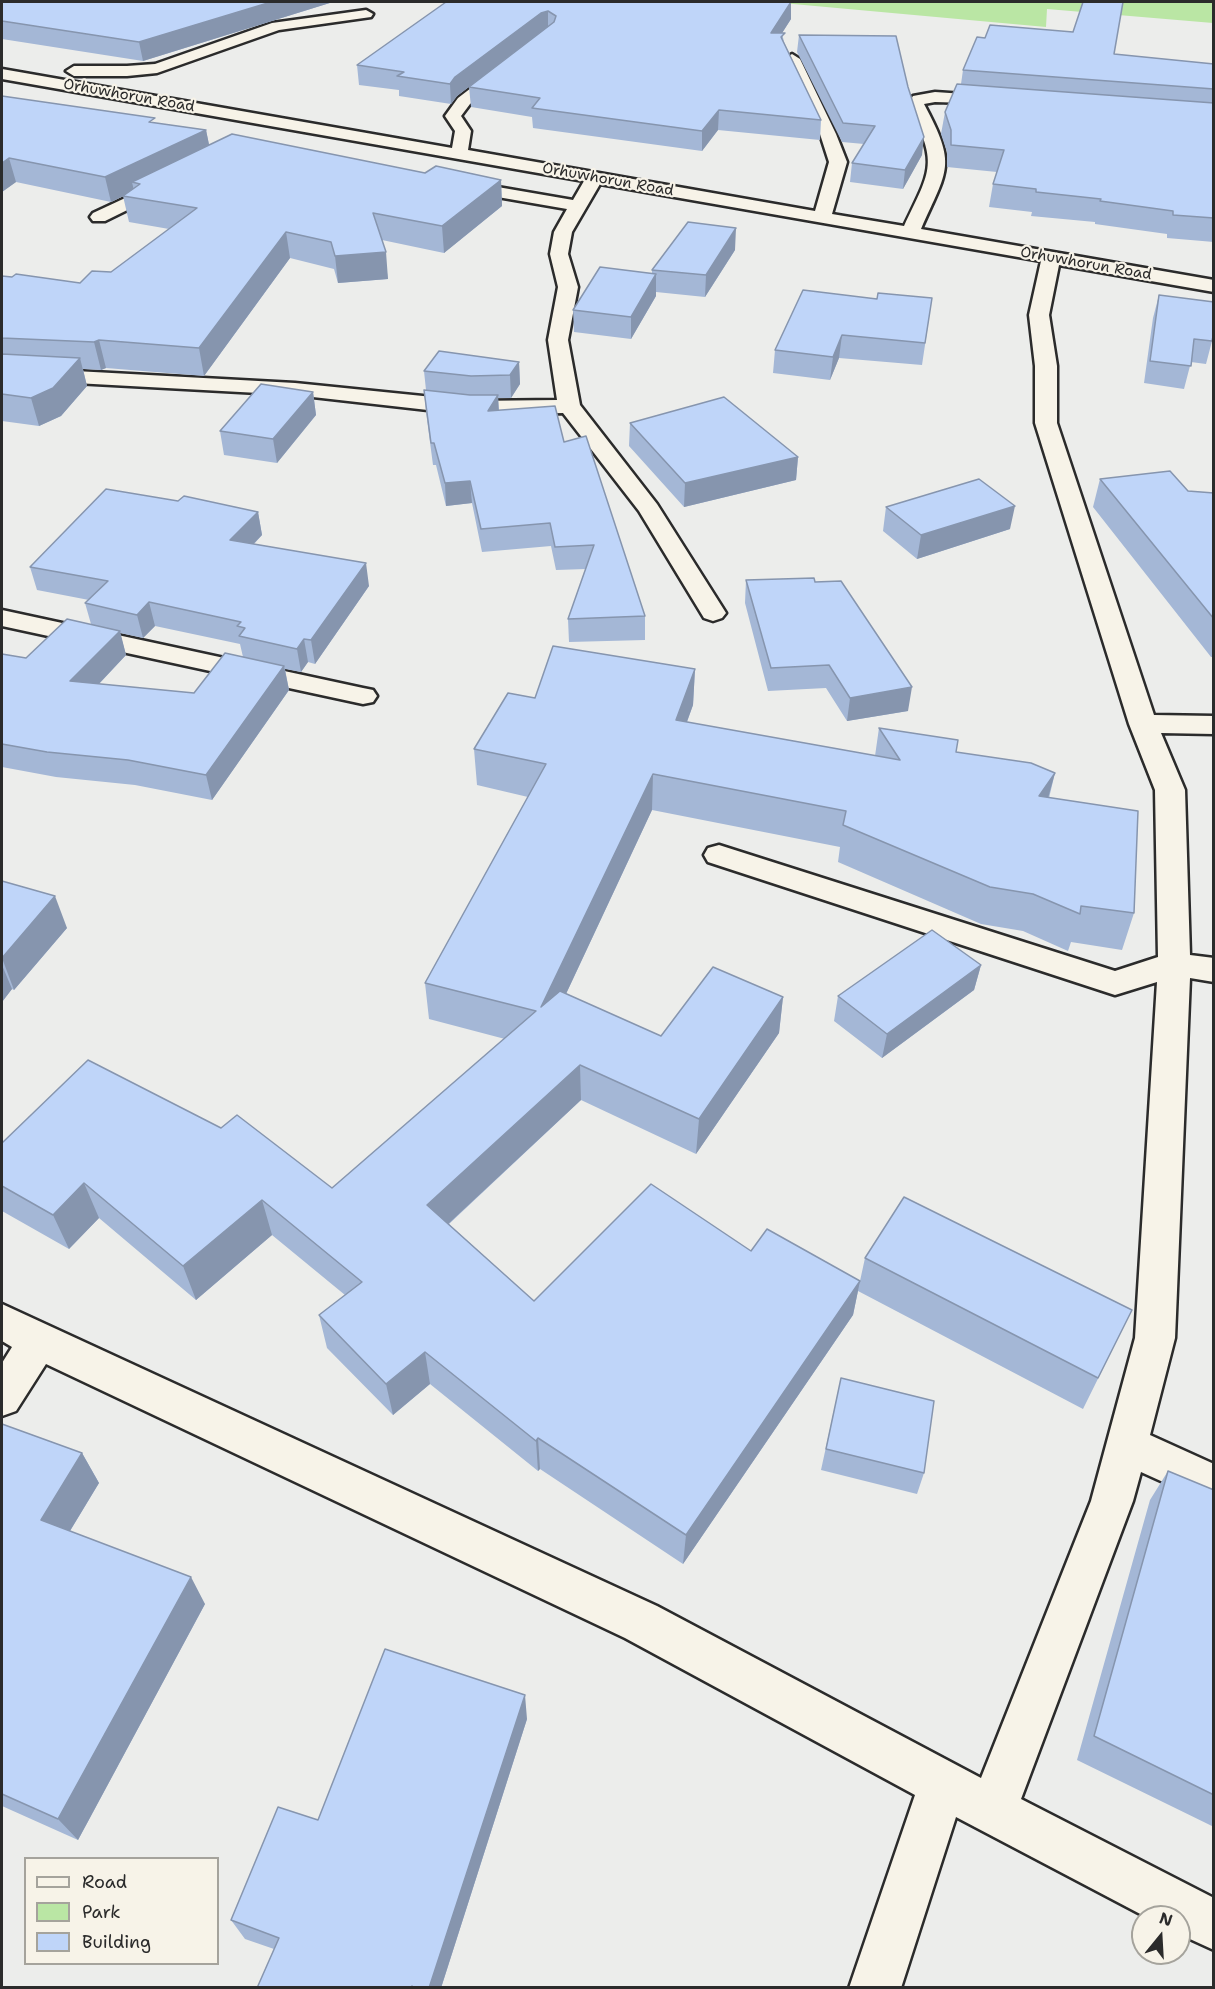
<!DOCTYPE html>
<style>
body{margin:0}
#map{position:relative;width:1215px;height:1989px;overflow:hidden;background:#ecedeb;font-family:"Shantell Sans",sans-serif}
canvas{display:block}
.frame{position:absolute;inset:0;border:3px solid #2b2b2b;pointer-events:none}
.legend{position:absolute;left:24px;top:1857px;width:195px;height:108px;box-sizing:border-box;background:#f7f3e8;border:2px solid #a5a39c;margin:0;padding:8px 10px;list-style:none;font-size:18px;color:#2b2b2b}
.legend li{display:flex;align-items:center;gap:12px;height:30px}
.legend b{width:30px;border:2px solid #a5a39c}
.north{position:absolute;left:1131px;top:1905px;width:60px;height:60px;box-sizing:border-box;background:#f7f3e8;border:2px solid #a5a39c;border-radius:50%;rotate:18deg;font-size:16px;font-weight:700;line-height:24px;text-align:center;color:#2b2b2b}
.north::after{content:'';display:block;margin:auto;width:21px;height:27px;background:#2b2b2b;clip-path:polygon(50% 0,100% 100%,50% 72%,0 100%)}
</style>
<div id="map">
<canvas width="1215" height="1989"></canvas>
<div class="frame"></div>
<ul class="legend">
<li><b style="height:8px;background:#f7f3e8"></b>Road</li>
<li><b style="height:16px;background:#bae6a4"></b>Park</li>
<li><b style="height:16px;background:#bfd5f9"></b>Building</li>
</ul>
<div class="north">N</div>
</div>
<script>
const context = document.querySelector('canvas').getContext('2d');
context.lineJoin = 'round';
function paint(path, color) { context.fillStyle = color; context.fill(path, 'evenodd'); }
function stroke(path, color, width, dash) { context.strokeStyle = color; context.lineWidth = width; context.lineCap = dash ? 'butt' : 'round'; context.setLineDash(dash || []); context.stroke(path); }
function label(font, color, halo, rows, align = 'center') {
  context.font = font + ' "Shantell Sans",sans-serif'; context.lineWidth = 4.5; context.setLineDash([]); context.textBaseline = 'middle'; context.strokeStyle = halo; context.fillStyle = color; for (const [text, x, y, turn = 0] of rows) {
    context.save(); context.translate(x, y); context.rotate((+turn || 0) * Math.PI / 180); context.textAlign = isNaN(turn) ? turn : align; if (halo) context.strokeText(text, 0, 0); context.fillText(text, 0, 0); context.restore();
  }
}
paint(new Path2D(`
 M771,2H1213V23L1047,9L1046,27Z`), '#bae6a4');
const minor = new Path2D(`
 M366,10L373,14L371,17L279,30L157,73L127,76H74L66,71L74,66H127L155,64L272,23Z
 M792,54L800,59L836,134L847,162L832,214L904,226C932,168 938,164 908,104L913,96L935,92L994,96L1000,98L1002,101L1000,104L935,102L924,104C957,166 948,168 921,229L1214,280V292L1059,265L1049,315L1057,366V423L1154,715L1214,716V734L1161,733L1185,790L1190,955L1214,958V982L1190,978L1175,1338L1150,1435L1214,1464V1505L1141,1472L1133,1501L1021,1799L1214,1898V1950L1179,1934V1917H1146L956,1817L901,1988H849L915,1795L625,1638L46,1364L16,1411L2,1416V1363L12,1347L2,1341V1304L657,1606L981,1778L1091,1501L1135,1338L1157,982L1115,995L708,862L704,855L708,848L719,845L1115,971L1158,957L1155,790L1129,724L1035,423V366L1029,315L1041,261L600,184L572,232L568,254L578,287L568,340L580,405L657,504L726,613L722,618L713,621L704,618L639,511L563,413L472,415L295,395L2,379V367L295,383L472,401L557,400L548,340L558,287L550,254L554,232L567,209L457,190L451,189L448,185L451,181L457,180L573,200L584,181L2,79V69L452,148L455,131L445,116L458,98L501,65L506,63L514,68L511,71L470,104L461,116L471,131L468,150L815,211L829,162L820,134L784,59Z
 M166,179L172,180L175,184L172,188L105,221H93L90,217L93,213Z
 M2,610L363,688L373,690L377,696L373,702L363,704L2,626Z`);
stroke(minor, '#2b2b2b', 5);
paint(minor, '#f7f3e8');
paint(new Path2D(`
 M2,2H333L143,61L2,39Z
 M446,2L791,19L782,33L784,42L821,120L820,140L718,130L702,151L533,128L532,117L471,107L469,87L542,31L457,96L451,104L399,96V90L359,85L357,65Z
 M799,35L908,87L922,155L903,189L850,182L852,163L864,144L842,142L797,52Z
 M1114,54L1214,64V242L1167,238V234L1095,224V222L1031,216L1032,212L989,207L993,184L997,172L947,167V152L941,134L945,112L961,84L963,70Z
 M2,96L156,123L206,130L209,145L425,173L501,180L502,206L444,253L382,240L388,279L338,283L334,269L290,258L204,376L106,368L101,370L83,369L87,386L61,416L39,426L2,421V276L80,283L111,272L169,229L129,222L123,196L111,202L16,182L2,192Z
 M735,250L705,297L656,292V296L631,339L574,332L573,310L652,273V270Z
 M1159,295L1212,341L1206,364L1191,362L1184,389L1144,383L1153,318Z
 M932,298L922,365L839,358L830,380L773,373L775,350L877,299Z
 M519,362L520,384L511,398H498L499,410L564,442L645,616V640L569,642L568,619L586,569L556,570L551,546L482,552L472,503L446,506L436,465H433L426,412L424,390H426L424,371Z
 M313,392L316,415L277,463L224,455L220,431Z
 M630,423L798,457L796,480L684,507L629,446Z
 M1100,479L1188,491L1214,493V657H1211L1093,507Z
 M178,501L258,512L262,535L254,544L369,586L315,664L308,662L301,672L285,669L289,690L212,800L135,785L56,777L2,767V654L26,658L91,624L85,603L89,600L37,590L30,567ZM155,626L240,644L243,657L194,693L99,684L126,655L120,633L143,638Z
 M886,507L1010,529L917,559L883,531Z
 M746,580L815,582L908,711L847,721L826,688L768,691L745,603Z
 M695,669L693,705L687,722L875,756L879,728L956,752L1055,773L1049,798L1134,913L1122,950L1071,942L1068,951L1023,931L981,924L838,862L840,847L652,810L566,994L661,1036L783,997L779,1033L696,1154L581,1100L449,1224L534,1301L751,1251L860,1281L865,1258L1132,1310L1083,1409L858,1291L853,1315L683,1564L540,1469L538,1471L430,1384L393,1415L327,1348L319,1315L345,1295L272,1235L196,1300L99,1218L69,1249L2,1211V1143L332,1188L505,1039L429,1019L425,983L528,797L477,785L474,749L535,698Z
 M2,881L67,928L14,990L12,989L2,1002Z
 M981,965L974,990L882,1058L834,1021L838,996Z
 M841,1378L924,1473L917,1494L821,1470Z
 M2,1424L82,1453L99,1483L70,1531L205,1604L78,1840L2,1806Z
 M1168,1471L1214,1490V1827L1077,1760L1150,1500Z
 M527,1719L441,1988H257L274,1949L245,1939L231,1920L318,1820Z`), '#a4b7d6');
paint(new Path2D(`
 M271,2H333L143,61L139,42Z
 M791,2V19L770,52L771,33Z
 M548,11V30L542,31L457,96L451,104L450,84L455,77L541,13Z
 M719,110L718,130L702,151V131Z
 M206,130L211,154L132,182L134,191L111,202L105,177Z
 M924,137L922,155L903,189L905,170Z
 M9,158L16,182L2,192V163Z
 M501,180L502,206L444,253L442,226Z
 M736,228L735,250L705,297L706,275Z
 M286,232L290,258L204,376L199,348Z
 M386,252L388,279L338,283L335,256Z
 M656,274V296L631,339V317Z
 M842,335L839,358L830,380L833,357Z
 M99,340L106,368L101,370L94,342Z
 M80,358L87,386L61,416L39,426L31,398Z
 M519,362L520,384L511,398L510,375Z
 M313,392L316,415L277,463L273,439Z
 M498,395L499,417L488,411Z
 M798,457L796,480L684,507L685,483Z
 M470,481L472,503L446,506L445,483Z
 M1015,506L1010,529L917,559L921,535Z
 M258,512L262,535L235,563L230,540Z
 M366,563L369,586L315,664L311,640Z
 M149,602L155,626L143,638L137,615Z
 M120,631L126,655L78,706L70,681Z
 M304,639L308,662L301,672L297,649Z
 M284,666L289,690L212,800L206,775Z
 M695,669L693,705L674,757L676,720Z
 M912,687L908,711L847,721L850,698Z
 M1055,773L1045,809L1039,796Z
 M653,774L652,810L543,1043L541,1007Z
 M55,896L67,928L14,990L2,958Z
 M2,965L12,989L2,1002Z
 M981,965L974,990L882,1058L887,1034Z
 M783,997L779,1033L696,1154L699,1119Z
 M580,1065L581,1100L432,1239L427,1205Z
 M84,1183L99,1218L69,1249L53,1215Z
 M262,1200L272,1235L196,1300L183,1266Z
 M860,1281L853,1315L683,1564L686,1535Z
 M425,1352L430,1384L393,1415L386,1384Z
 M538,1438L540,1469L538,1471L536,1441Z
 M82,1453L99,1483L59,1549L41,1520Z
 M191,1577L205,1604L78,1840L58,1819Z
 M525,1695L527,1719L441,1988H429Z`), '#8695ae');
const building = new Path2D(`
 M2,2H271L139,42L2,21Z
 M446,2H791L771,33H785L781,37L821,120L719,110L702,131L532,108L540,98L469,87L554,22L556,16L548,11L541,13L455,77L450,84L397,76L404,72L357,65Z
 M1083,2H1123L1114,54L1214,64V89L963,70L977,37L985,38L990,25L1073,32Z
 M799,35L896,36L908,87L924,137L905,170L852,163L875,126L843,123Z
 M957,84L1214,103V218L1173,215V211L1100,201L1101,199L1036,192V189L993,184L1004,150L951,145V130L945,112Z
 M2,96L155,118L149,122L206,130L105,177L9,158L2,163Z
 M232,134L425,173L436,166L501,180L442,226L373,213L386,252L335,256L331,242L286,232L199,348L99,340L94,342L2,338V276L12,277L16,274L80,283L92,271L111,272L197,208L123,196L140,184L132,182Z
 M688,222L736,228L706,275L652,270Z
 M600,267L656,274L631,317L573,310Z
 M803,290L877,299L878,293L932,298L925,343L842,335L833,357L775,350Z
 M1159,295L1214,302V332L1212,341L1194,339L1191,366L1150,361Z
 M439,351L519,362L510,375L471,376L424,371Z
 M2,354L80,358L53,388L31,398L2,394Z
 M261,384L313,392L273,439L220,431Z
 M424,390L470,395H498L488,411L555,406L564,442L586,436L645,616L568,619L594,545L555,547L550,523L481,529L470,481L445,483L434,443H431Z
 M724,397L798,457L685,483L630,423Z
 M1170,471L1188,491L1214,493V619L1100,479Z
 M979,479L1015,506L921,535L886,507Z
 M106,489L178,501L184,496L258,512L230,540L366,563L311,640L304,639L297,649L239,636L245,628L237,626L241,622L149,602L137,615L85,603L108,581L30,567Z
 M814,578L815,582L841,581L912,687L850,698L829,665L771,668L746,580Z
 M67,619L120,631L70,681L194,693L225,653L284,666L206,775L128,760L47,752L2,744V654L26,658Z
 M553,646L695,669L676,720L900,760L879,728L958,740L956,752L1031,763L1055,773L1039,796L1138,811L1134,913L1081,906L1080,914L1033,894L990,887L843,825L846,811L653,774L541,1007L560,991L661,1036L713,967L783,997L699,1119L580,1065L427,1205L534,1301L651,1184L751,1251L767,1229L860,1281L686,1535L538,1438L536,1441L425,1352L386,1384L319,1315L362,1282L262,1200L183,1266L84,1183L53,1215L2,1186V1143L88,1060L221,1128L237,1115L332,1188L536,1011L425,983L546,764L474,749L508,693L535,698Z
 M2,881L55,896L2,958Z
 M932,930L981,965L887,1034L838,996Z
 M904,1197L1132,1310L1098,1378L865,1258Z
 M841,1378L934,1401L924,1473L826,1449Z
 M2,1424L82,1453L41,1520L191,1577L58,1819L2,1794Z
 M1168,1471L1214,1490V1795L1094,1736Z
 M385,1649L525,1695L429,1988H415L412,1986L411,1988H257L279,1938L231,1920L278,1807L318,1820Z`);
paint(building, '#bfd5f9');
stroke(building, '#8695ae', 1.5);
label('15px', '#2b2b2b', '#f7f3e8', [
 ["Orhuwhorun Road",129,96,10],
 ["Orhuwhorun Road",608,180,10],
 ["Orhuwhorun Road",1086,264,10]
]);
</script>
